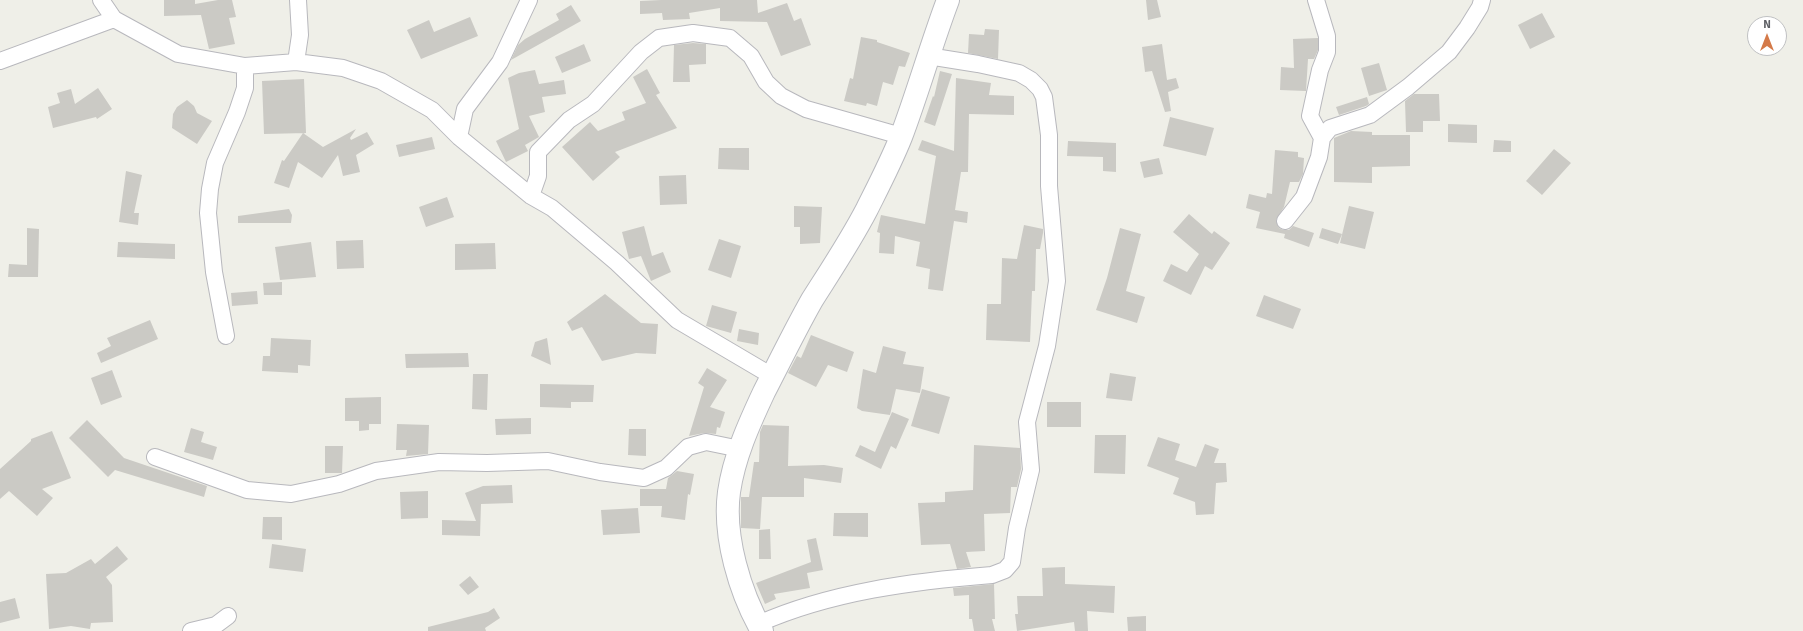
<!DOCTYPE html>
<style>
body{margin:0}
#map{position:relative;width:1803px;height:631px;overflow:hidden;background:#efefe8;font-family:Signika,sans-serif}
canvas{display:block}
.north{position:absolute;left:1747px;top:16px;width:40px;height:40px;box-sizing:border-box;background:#fff;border:1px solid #bfc0c2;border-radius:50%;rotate:0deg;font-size:11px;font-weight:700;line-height:16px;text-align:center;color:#5f6166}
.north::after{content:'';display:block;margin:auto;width:14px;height:18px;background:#d47a49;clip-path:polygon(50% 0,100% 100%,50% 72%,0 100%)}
</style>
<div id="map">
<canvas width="1803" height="631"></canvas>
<div class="north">N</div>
</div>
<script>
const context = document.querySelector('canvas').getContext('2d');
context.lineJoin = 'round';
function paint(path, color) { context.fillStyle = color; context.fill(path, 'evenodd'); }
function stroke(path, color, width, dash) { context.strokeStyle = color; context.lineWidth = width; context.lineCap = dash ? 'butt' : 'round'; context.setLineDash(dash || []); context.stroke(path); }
paint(new Path2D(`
 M164,0H195V4L218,0H232L236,17L229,18L235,44L209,49L201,15L164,16Z
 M661,0H757L758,13L787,3L794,21L801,18L811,45L781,56L767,22L720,21V8L689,13L690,19L663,20L662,13L640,14V1Z
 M1146,0H1157L1161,17L1148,20Z
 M571,5L581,21L511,60L518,45L525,39L559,20L556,14Z
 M1542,13L1555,37L1530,49L1518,25Z
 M470,17L478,36L421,59L407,30L429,20L434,32Z
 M985,29L999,30L998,59L968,53L969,34L984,35Z
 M861,37L877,40V42L910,53L905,67L899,66L893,85L883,82L877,106L867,103L866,106L844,101L850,78L853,79Z
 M1318,38V50L1314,59H1308L1306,91L1280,90L1281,67L1294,68L1293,39Z
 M693,43L706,44V64L689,65L690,82H673L674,45Z
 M584,44L591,61L562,73L555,57Z
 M1162,44L1167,80L1176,78L1179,88L1168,92L1171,111L1165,112L1152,71L1145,72L1142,47Z
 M1379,63L1387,90L1369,96L1361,68Z
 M647,69L660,93L656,95L677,128L615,152L620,157L593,181L562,147L590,122L598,131L625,120L622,112L646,103L633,77Z
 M535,70L539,84L564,80L566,94L542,97L545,112L529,116L539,137L525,145L528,151L506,162L496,141L519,129L508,78L519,73Z
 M940,71L952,74L935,126L924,122L933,96L934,97Z
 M956,78L991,83L989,95L1014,96V115L969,114L968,172H961L955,210L968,212L967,223L954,221L943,291L928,289L930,269L916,266L920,242L895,236L894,254L879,253L880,233L877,232L881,215L925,224L936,156L918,150L922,140L954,151Z
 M304,79L306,133L264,134L262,81Z
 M98,88L112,109L97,119L96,117L53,128L48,107L60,103L57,93L71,89L75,104Z
 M1414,94H1439L1440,121H1423V132H1406L1405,101Z
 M1367,97L1369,104L1366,106L1339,115L1336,107Z
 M187,100L194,106L197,113L212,121L197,144L172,128L173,114L177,107Z
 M1170,117L1214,128L1206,156L1163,146Z
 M1448,124L1477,125V143L1448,142Z
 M356,129L350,138L351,140L367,132L374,144L356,155L360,172L343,176L338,155L322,178L298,162L289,188L274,183L282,160L284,161L303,133L323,147Z
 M1351,131L1372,132V135H1410V166L1372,167V183L1334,182V138Z
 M432,137L435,149L399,157L396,145Z
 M1494,140L1511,141V152H1493Z
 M1068,141L1116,143V172L1103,171V157L1067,156Z
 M719,148H749V170L718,169Z
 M1554,149L1571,163L1542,195L1526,181Z
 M1275,150L1298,152V157L1304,158L1303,174L1299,182H1290L1284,207L1276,220L1279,228L1283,230H1289L1293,226L1314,233L1309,247L1284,238L1285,234L1256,228L1260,212L1246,208L1249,194L1266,198L1267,193L1272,194Z
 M1159,158L1163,174L1144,178L1140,162Z
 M126,171L142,175L134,213H139L138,225L119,222Z
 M686,175L687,204L660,205L659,176Z
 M447,197L454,217L426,227L419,207Z
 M794,206L822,207L820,243L800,244V227H794Z
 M1349,206L1374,212L1365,249L1340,243Z
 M289,209L292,215L291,223H238V216Z
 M1189,214L1212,234L1214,231L1230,243L1212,270L1205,266L1191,295L1163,281L1171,264L1187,272L1199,254L1173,232Z
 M1024,225L1043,229V233L1040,249H1036L1035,291H1032L1030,342L986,340L987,304H1001L1002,258L1017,259Z
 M644,226L652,256L663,252L671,272L651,281L641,256L629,259L622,232Z
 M27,228L39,229L38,277H8L9,264L27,265Z
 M1120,228L1141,234L1126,291L1145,297L1137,323L1096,310L1107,278Z
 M1322,228L1342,234L1338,244L1319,238Z
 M719,239L741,246L731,278L708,270Z
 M363,240L364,268L337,269L336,241Z
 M118,242L175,244V259L117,257Z
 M311,242L316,277L280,280L275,247Z
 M495,243L496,269L455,270V244Z
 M282,282V295H264L263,283Z
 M257,291L258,304L232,306L231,293Z
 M605,294L641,323L658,324L656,354L636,353L602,361L582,327L572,331L567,322Z
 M1264,295L1301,309L1293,329L1256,316Z
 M712,305L737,312L731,333L706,326Z
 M150,320L158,339L101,363L97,353L111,346L107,338Z
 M739,329L759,333L758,345L737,341Z
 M811,335L854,352L847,372L828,365L816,387L788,373L797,356L801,358Z
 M271,338L311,340L310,366L298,365V373L262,371L263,356H270Z
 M547,338L551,365L531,356L535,342Z
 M883,346L906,352L903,364L924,367L920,393L896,389L890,415L862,411L857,408L863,369L876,373Z
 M468,353L469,367L406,368L405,354Z
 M707,368L727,380L710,407L725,412L720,428L717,427L716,434L704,433L689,436L704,387L698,383Z
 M112,370L122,397L101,405L91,378Z
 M1110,373L1136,377L1132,401L1106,398Z
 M473,374H488L487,410L472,409Z
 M540,384L594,385L593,402H571V408L540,407Z
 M922,389L950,397L939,434L911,426Z
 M381,397V424H369V430L359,431V421H345V398Z
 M1047,402H1081V427H1047Z
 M892,412L909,419L896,449L891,446L881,469L855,456L860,445L875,452Z
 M531,418V434L496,435L495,419Z
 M87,420L124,458L207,486L204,497L115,470L108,477L69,438Z
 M397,424L429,425L428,454L406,456L407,450H396Z
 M763,425L789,426L788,466L824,465L843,468L841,483L804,478V497H762L760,529L741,528V497H749L754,462H759L760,432Z
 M191,428L204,432L201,442L217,447L213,460L184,452Z
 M629,429H646V456L628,455Z
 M52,431L71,478L42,489L53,498L37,516L9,491L0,499V469L31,441V439Z
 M1095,435H1126L1125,474L1094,473Z
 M1158,437L1180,444L1175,460L1196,467L1205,444L1219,449L1214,463H1226L1227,482L1216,483L1214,514L1196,515L1195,502L1173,494L1179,478L1147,466Z
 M974,445L1020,448L1021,469L1017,487H1011L1010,513L984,514L985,551L966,552L971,567L957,569L950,544L921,545L918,503L945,502V492L973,490Z
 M325,446H343L342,473H325Z
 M677,471L694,474L690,495L688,494L685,520L661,517L662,506H640V489H666L668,478Z
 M512,485L513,503L481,504L480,536L442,535V520L476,521L465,493L483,486Z
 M428,491V518L401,519L400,492Z
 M638,508L640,533L603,535L601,510Z
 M834,513H868V537L833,536Z
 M263,517H282V540L262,539Z
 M770,529L771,559H759V530Z
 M816,538L823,570L807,573L810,588L774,594L776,599L765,604L756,583L811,562L807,540Z
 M272,544L306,549L303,572L269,568Z
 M117,546L128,559L106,577L112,585L113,622L91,623L90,629L71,626L49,629L46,574L66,573L91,559L95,564Z
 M1065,567V584L1115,586L1114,613L1087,611L1088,631H1075L1074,622L1017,631L1015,614H1018L1017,596H1043L1042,568Z
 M470,576L479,587L468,595L459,585Z
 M994,584L995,619H992L995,631H974L972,619H969V595L954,596L953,588Z
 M15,598L20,618L0,623V602Z
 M494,608L500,618L485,628L486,631H428V627L488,612Z
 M1146,616V631H1128L1127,617Z`), '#cbcac5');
const minor = new Path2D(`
 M101,0L114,19L178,54L245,66L296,62L343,68L381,81L432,110L459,137L531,196L552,208L617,263L677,320L772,376
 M0,61L114,19
 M296,62L300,35L298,0
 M459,137L465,109L500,62L529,0
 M1322,138L1330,128L1370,115L1408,87L1449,52L1467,28L1480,7L1482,0
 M531,196L538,176V152L569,120L593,104L641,52L659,38L693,33L730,38L751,56L766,82L781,96L806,109L901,136
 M1285,221L1304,197L1319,157L1322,138L1310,116L1320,70L1327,52V36L1316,0
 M226,336L214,272L208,213L210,189L215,163L237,112L245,88V66
 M155,457L247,490L291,494L339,484L376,471L439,462L487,463L548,461L600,472L644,478L666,468L688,447L706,442L740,449
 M758,624C830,592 914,581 992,575L1005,570L1012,562L1017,528L1031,470L1027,422L1047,346L1057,281L1049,186V135L1044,97L1040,89L1031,80L1019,73L978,64L928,56
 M191,631L216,625L228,616`);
const secondary = new Path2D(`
 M762,631C740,593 723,536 729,492C734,457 749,424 764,392C780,361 795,330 812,300C831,270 851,240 867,209C879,185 891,162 901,137C918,92 931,45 948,0`);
stroke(minor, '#b8b8bd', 18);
stroke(secondary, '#b9babf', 24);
stroke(minor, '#fff', 16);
stroke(secondary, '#fff', 22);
</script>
